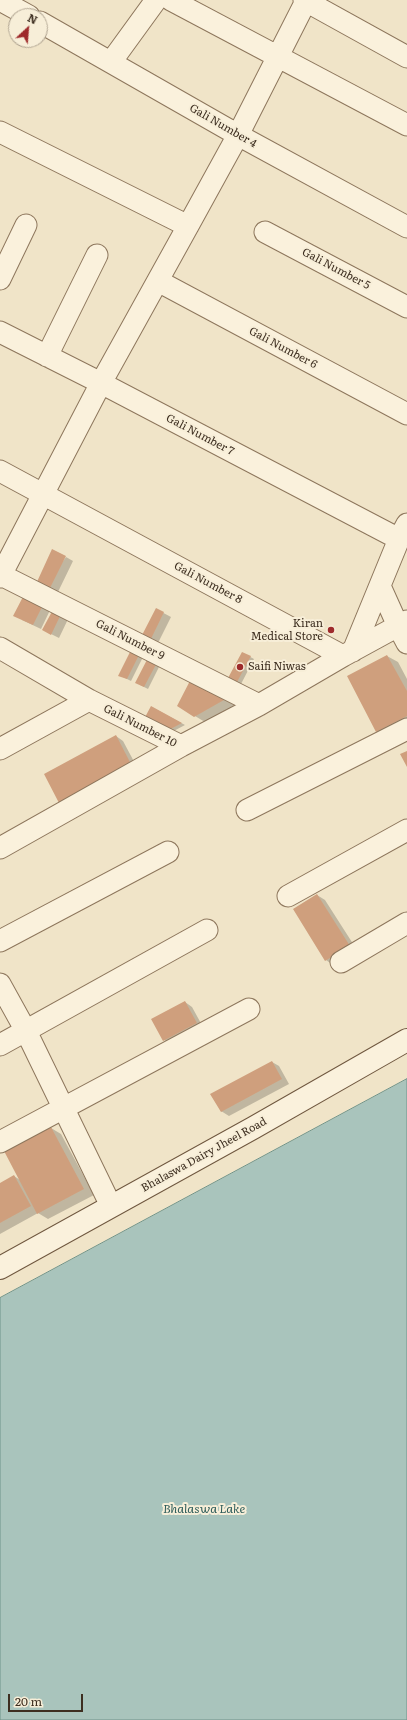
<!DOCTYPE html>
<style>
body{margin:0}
#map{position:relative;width:407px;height:1720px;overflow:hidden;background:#f0e4c8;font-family:Literata,serif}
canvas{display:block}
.north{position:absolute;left:8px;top:8px;width:40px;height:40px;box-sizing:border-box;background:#f7eed8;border:1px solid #ada18e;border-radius:50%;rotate:26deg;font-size:11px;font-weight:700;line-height:16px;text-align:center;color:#3d2e20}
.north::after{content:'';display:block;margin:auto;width:14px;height:18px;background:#9e2a2b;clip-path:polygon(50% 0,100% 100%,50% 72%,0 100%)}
.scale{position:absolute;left:8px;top:1694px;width:75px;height:18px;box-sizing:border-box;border:2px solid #3d2e20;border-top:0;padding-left:5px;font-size:12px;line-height:14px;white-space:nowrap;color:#3d2e20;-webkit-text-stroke:3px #f7eed8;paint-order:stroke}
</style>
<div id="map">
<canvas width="407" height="1720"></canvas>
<div class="north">N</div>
<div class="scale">20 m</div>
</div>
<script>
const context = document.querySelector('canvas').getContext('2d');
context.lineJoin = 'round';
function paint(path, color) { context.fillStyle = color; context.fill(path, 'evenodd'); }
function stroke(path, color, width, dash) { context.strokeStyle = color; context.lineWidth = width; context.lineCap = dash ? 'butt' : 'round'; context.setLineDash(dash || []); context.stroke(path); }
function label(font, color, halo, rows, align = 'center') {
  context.font = font + ' Literata,serif'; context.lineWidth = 4; context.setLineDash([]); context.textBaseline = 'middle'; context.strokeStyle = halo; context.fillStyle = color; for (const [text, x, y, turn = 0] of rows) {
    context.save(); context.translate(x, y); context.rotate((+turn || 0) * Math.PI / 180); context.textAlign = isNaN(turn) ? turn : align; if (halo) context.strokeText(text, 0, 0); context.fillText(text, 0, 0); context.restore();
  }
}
const water = new Path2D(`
 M407,1079V1720H0V1298Z`);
paint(water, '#a9c4bc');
stroke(water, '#6f938a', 1);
paint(new Path2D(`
 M66,557L73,561L57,594L44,588Z
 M26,592L52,606L41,629L22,620Z
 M55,607L70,615L59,638L51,634Z
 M156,609L171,617L156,647L148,643Z
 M134,646L146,651L131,681L123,677Z
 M243,653L254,659L241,684L230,678Z
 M152,654L163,659L148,689L140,685Z
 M387,656L398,662L407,679V727L387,737L377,731Z
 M194,677L240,702L205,722L195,716Z
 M152,707L185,725L168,734Z
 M116,736L123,741L138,769L67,806Z
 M317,895L325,900L357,950L333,965L326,960Z
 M185,1002L192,1007L203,1027L171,1044L164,1040Z
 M272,1062L279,1066L289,1084L229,1116L221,1111Z
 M51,1128L61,1134L94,1195L48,1219L38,1213L0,1234V1184L14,1176L20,1180Z`), '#0003');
paint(new Path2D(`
 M52,549L66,556L49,590L36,584Z
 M26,591L45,601L33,625L13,616Z
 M55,606L63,610L51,635L42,630Z
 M156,608L164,612L149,643L140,639Z
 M134,644L142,649L127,679L118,676Z
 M151,652L160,657L144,687L135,683Z
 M242,652L251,656L237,682L228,678Z
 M387,655L407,691V716L376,732L347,676Z
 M193,675L231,696L194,717L177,706Z
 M151,706L182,723L163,733L143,721Z
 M116,735L131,764L59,803L44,774Z
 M407,751V767L400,754Z
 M317,894L350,946L325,961L293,909Z
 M185,1001L197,1023L163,1041L151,1019Z
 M272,1061L282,1079L221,1112L210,1094Z
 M51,1127L84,1189L37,1214L4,1151Z
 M14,1175L31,1206L0,1223V1183Z`), '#cf9f7d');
const street = new Path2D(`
 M0,0L29,16
 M171,0L407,125
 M304,0L407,57
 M40,22L238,135L407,227
 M111,62L156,0
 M0,132L188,226L101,383L0,577
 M188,226L238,135L306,1
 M265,232L407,307
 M0,279L26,225
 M158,281L407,414
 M0,332L101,383L399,539
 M47,356L97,255
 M0,471L343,656L398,626L407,643
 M1,575L259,705
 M380,586L398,626L407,621
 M0,648L89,700L181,746L259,705L343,656
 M353,651L399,539L407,524
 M0,749L89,700
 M247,810L407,729
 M0,848L181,746
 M288,896L407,830
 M0,941L168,852
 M341,962L407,923
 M0,984L26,1031L111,1206
 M0,1045L207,930
 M0,1142L249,1009`);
const secondary = new Path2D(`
 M0,1268L253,1128L407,1040`);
stroke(street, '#8d765c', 23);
stroke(secondary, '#6f573f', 24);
stroke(street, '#faf1dc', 21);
stroke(secondary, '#faf1dc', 22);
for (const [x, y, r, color] of [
 [331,630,4,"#9e2a2b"],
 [240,667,4,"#9e2a2b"]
]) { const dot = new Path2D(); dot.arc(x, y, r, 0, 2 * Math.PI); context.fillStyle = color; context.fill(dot); stroke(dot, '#f7eed8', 1.5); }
label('11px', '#3d2e20', '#f7eed8', [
 ["Gali Number 4",223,126,30],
 ["Gali Number 5",336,269,28],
 ["Gali Number 6",283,348,28],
 ["Gali Number 7",200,435,28],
 ["Gali Number 8",208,583,28],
 ["Gali Number 9",130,640,27],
 ["Gali Number 10",140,726,27],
 ["Bhalaswa Dairy Jheel Road",204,1155,-29]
]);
label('11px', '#3d2e20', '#f7eed8', [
 ["Kiran",323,624],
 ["Medical Store",323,637],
 ["Saifi Niwas",248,667,"left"]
], 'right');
label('italic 12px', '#2f5d5a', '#f7eed8', [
 ["Bhalaswa Lake",204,1509]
]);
</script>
